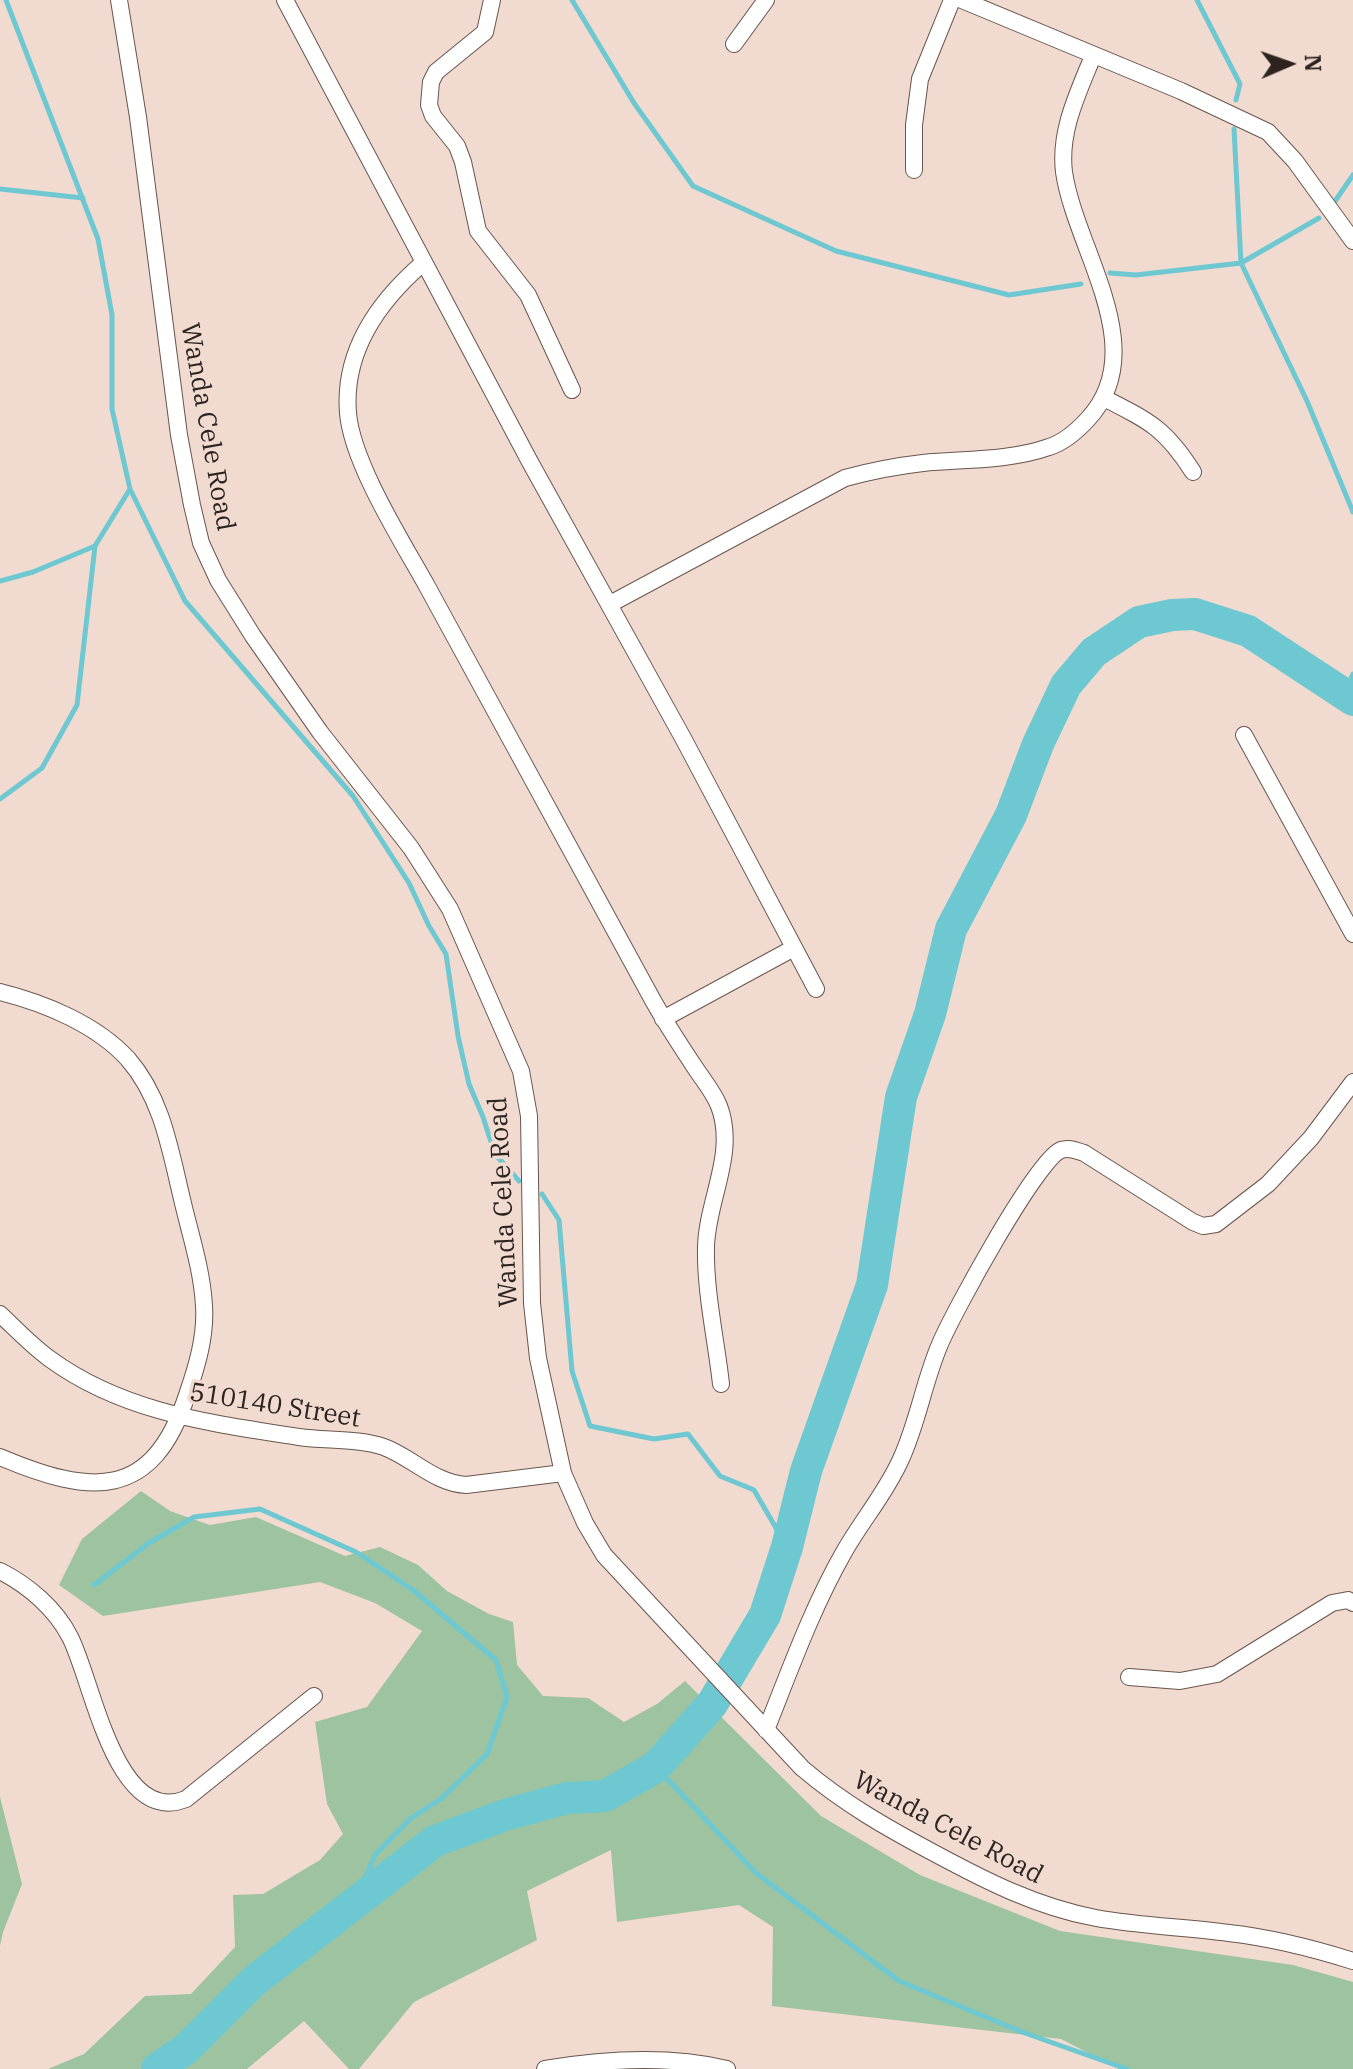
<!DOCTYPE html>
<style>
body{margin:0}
#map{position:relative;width:1353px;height:2069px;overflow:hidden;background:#f1dacf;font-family:"IBM Plex Serif",serif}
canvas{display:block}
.north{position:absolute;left:1249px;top:24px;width:80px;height:80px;-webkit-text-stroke:6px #f1dacf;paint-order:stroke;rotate:88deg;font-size:22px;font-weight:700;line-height:32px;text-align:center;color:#2d2420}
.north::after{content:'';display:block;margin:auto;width:28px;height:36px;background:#2d2420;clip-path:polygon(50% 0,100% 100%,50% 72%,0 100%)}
</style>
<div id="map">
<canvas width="1353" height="2069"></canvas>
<div class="north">N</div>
</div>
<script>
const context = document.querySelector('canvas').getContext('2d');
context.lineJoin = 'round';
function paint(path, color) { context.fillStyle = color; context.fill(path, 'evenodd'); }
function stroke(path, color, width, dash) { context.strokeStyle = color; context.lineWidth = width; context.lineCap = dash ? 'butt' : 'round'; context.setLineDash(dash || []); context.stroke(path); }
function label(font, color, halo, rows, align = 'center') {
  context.font = font + ' "IBM Plex Serif",serif'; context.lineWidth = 7; context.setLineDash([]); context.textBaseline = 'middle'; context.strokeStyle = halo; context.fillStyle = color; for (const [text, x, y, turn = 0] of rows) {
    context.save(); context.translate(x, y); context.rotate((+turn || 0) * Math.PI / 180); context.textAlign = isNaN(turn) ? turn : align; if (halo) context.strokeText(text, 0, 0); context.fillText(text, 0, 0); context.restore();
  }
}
paint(new Path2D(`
 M141,1491L170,1511L210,1525L256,1517L345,1556L380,1547L418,1565L447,1591L489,1614L513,1622L517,1665L543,1696L588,1698L624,1722L657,1704L685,1681L821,1816L920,1875L1060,1931L1293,1965L1353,1982V2069H1119L1061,2039L772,2006L773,1927L739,1905L617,1922L611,1850L527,1891L537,1940L414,2002L359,2069H349L304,2021L247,2069H48L84,2054L145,1996L191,1994L235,1947L233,1895L263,1894L320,1860L343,1834L327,1804L315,1722L367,1707L422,1631L375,1603L320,1582L103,1616L59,1585L82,1539Z
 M0,1797L22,1884L3,1932L0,1946Z`), '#9dc3a0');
stroke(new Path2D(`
 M6,0L98,239L112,315V409L130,489L185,601L353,796L409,883L429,926L446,954L458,1036L469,1084L483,1117L495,1154L519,1181
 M572,0L634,103L693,186L836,251L1009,295L1081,284
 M1197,0L1240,84L1236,100
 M1234,129L1241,263L1307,401L1353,512
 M0,189L83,198
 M1333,204L1353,175
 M1110,273L1136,275L1241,263L1319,218
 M0,581L33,572L95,546
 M1345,693L1353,674
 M0,799L42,768L77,705L95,546L130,489
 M542,1194L559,1220L572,1371L590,1426L654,1439L688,1434L720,1476L754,1490L787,1547
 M94,1585L149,1543L194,1517L260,1509L356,1552L413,1590L496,1660L507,1697L487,1754L441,1799L411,1818L375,1855L356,1900
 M656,1767L756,1873L899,1981L1022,2032L1127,2069`), '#6ec8d1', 5);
stroke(new Path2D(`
 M157,2069L187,2048L254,1981L435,1841L505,1815L567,1798L605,1796L656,1767L712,1704L765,1615L787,1547L806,1471L872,1285L901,1097L930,1014L951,929L1011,815L1038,744L1066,685L1094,652L1139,622L1172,615L1195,614L1248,631L1353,700`), '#6ec8d1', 32);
const minor = new Path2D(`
 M119,0L138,117L179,435L192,505L201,543L218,580L253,636L320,732L411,848L450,909L521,1071L529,1116L532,1303L538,1358L563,1473L585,1523L604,1555L802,1768C843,1803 887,1828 934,1853C986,1881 1037,1907 1096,1918C1140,1926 1185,1927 1229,1933C1272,1938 1312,1948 1353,1961
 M285,0L530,462L683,738L816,989
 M492,0L485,32L436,72L431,82L429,105L433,116L457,146L463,162L478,231L528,295L572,390
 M962,0L1181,91L1268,132L1295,161L1353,241
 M734,44L766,0
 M914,170V125L920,79L952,0
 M423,263C379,301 343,351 348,413C352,463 403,543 428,588C502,724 577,859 650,995C664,1021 680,1045 696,1069C704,1081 714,1093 719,1106C737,1153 707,1200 706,1247C705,1292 716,1339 721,1384
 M1104,398C1149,421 1165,428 1193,472
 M610,604L845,478C871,471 896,466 923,463C964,459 1009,461 1049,447C1065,442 1077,431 1088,419C1153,349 1075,249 1064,172C1059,131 1078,93 1093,56
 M1244,735L1353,934
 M0,992C44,1003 96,1024 128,1059C162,1098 170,1149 182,1199C190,1234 202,1269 204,1306C206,1336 197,1366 187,1395C152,1502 90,1495 0,1457
 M663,1019L792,949
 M0,1314C16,1329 32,1346 50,1359C124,1413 211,1423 299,1437C325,1441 358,1438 384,1447C413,1458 434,1483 466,1485L563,1473
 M0,1571C28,1585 56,1609 70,1637C93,1681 115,1827 186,1799L314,1696
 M1129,1677L1180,1681L1217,1674L1332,1603L1348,1600L1353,1603
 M766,1730C790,1670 812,1608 844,1552C862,1520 886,1493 901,1459C918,1422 924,1381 940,1344C953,1313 1037,1159 1061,1150C1069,1147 1077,1151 1084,1153L1193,1222L1203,1226L1216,1224L1268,1184L1311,1138L1353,1082
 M545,2069C605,2059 668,2055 727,2069`);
stroke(minor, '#69564c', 18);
stroke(minor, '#fff', 16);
label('26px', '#2d2420', '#f1dacf', [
 ["Wanda Cele Road",207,427,80],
 ["Wanda Cele Road",504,1202,-93],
 ["510140 Street",275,1406,9],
 ["Wanda Cele Road",948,1828,28]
]);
</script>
